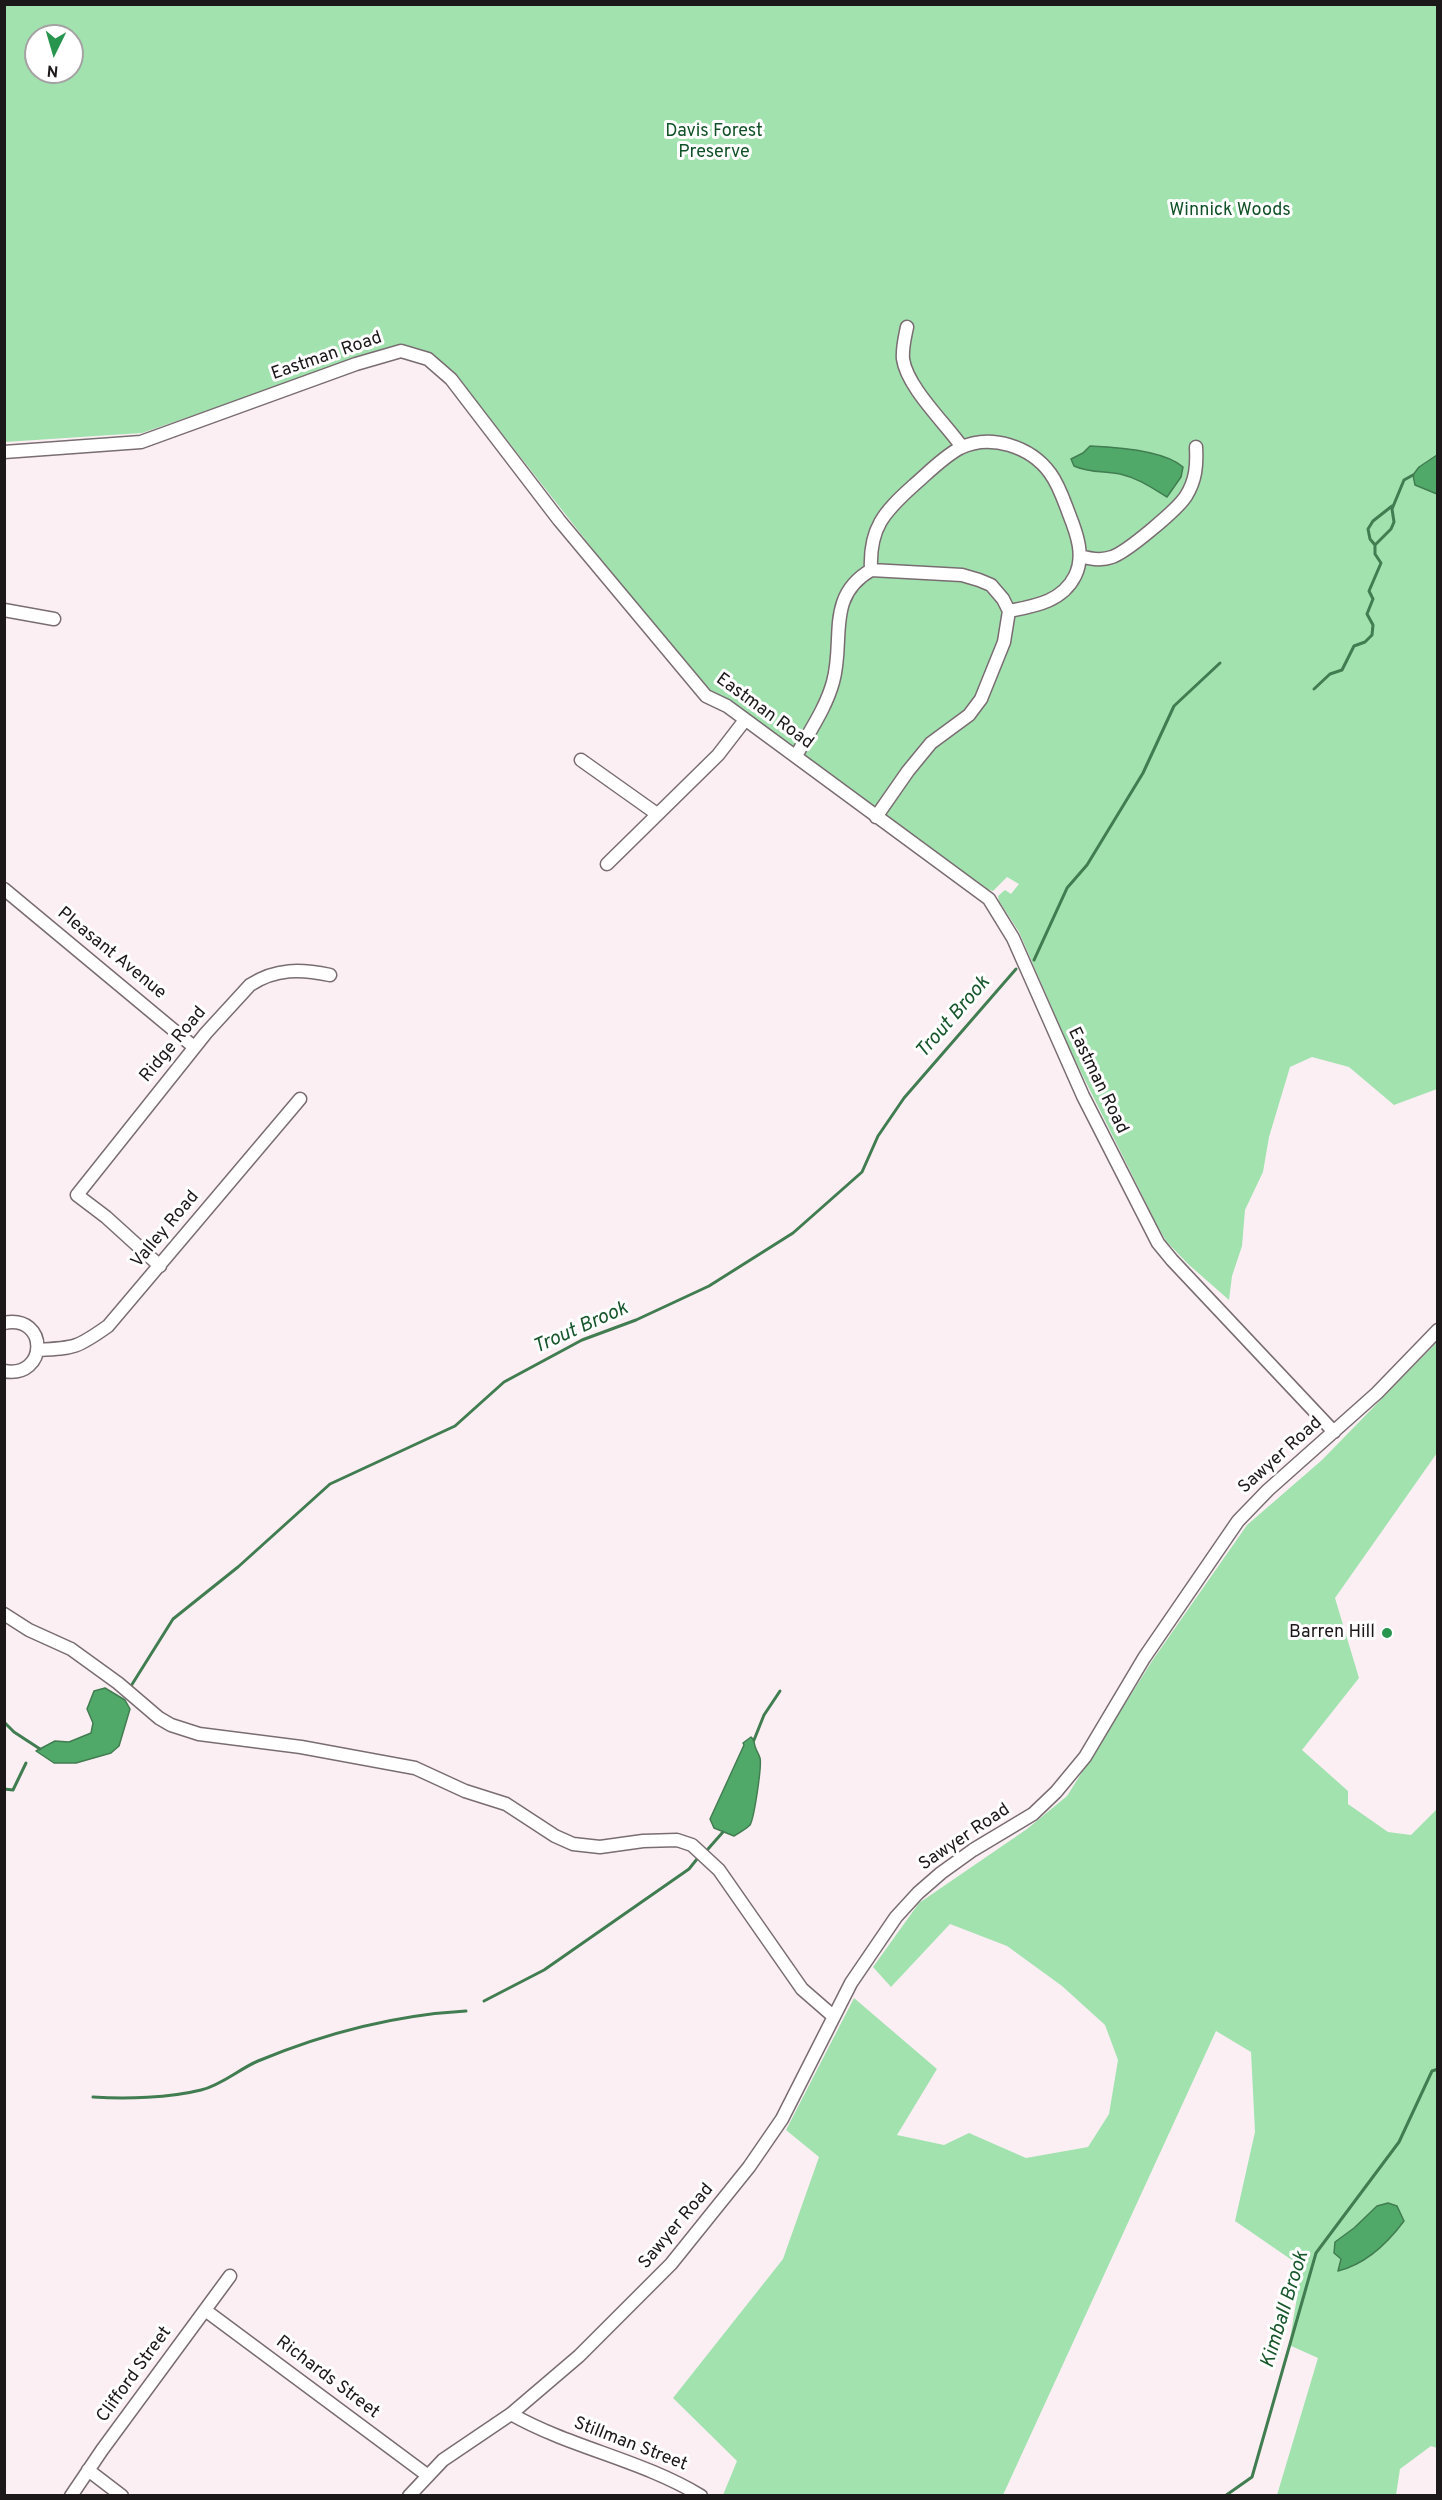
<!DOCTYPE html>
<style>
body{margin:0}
#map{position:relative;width:1442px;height:2500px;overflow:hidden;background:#fceff4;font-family:Overpass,sans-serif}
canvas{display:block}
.frame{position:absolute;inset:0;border:6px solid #1c1719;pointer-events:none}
.north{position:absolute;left:24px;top:24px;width:60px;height:60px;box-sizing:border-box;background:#fff;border:2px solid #a4a2a3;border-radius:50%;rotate:185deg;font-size:16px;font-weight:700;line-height:24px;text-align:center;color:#1c1719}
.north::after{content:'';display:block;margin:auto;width:21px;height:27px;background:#28954e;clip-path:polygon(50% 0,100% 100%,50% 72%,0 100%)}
</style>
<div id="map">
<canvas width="1442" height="2500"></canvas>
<div class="frame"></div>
<div class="north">N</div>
</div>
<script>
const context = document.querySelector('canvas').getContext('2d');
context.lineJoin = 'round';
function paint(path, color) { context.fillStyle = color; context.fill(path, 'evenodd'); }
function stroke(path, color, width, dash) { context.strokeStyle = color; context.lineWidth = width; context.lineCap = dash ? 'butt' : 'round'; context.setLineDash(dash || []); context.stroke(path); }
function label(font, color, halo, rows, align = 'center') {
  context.font = font + ' Overpass,sans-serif'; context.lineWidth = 6; context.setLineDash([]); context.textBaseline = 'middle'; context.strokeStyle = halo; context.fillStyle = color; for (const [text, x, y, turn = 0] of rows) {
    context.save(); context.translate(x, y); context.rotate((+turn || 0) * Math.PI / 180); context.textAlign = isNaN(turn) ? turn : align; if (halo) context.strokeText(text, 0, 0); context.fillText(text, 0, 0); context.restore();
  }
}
paint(new Path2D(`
 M5,5H1437V1089L1394,1105L1349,1067L1312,1057L1290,1067L1269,1137L1263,1172L1245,1210L1242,1246L1232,1276L1229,1300L1188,1264L1166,1241L1158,1227L1071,1052L1019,932L999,901L998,896L1005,890L1011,894L1019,884L1007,877L993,891L987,889L712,692L617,580L452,370C434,357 409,346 386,349L142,433L5,442ZM36,36H72V72H36Z
 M1437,1342V1453L1335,1598L1359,1678L1302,1750L1348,1791V1804L1388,1832L1411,1835L1437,1809V2448L1431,2446L1400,2469L1396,2495H1277L1318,2358L1289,2345L1302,2267L1235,2221L1255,2132L1251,2052L1216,2031L1003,2495H723L737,2461L673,2398L783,2259L819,2157L786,2130L854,1998L937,2069L897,2135L944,2145L969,2133L1026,2158L1088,2147L1109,2114L1118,2060L1105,2025L1062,1986L1007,1946L950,1924L891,1987L873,1967L919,1903L1027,1829L1067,1796L1152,1661L1247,1525L1322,1460Z`), '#a2e2af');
const water = new Path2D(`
 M1090,446C1115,447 1164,450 1183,467L1181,477L1167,497C1152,488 1138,478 1120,474C1105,471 1089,473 1074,466L1071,459L1083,453Z
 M1437,455V494L1415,485L1413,475L1419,467Z
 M105,1688L125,1700L130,1709L119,1746L111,1753L76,1763H54L36,1751L55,1741L69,1742L91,1733L93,1723L87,1709L94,1691Z
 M751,1737L754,1740C754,1748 758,1752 760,1758C762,1766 754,1819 750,1825C746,1829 739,1833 734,1836L714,1828L710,1819L744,1745L743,1743Z
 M1388,2203L1397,2206L1404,2221C1387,2244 1366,2264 1338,2271L1341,2259L1334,2253L1335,2242L1354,2228L1377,2206Z`);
paint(water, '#51a969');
stroke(water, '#417d51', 1.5);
stroke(new Path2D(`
 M1375,545L1370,539L1368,529L1373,521L1392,506
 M1314,689L1330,674L1342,670L1354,646L1365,642L1372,635L1373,625L1367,614L1373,599L1369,591L1381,563L1375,554V545L1391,529L1394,522L1392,509L1404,480L1413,475
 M1034,960L1067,888L1087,865L1143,773L1174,706L1220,663
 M131,1686L173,1619L238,1567L330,1484L455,1426L504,1382L582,1340L636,1320L709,1286L793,1233L862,1172L878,1136L904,1098L1016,969
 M4,1722L14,1732L40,1749
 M754,1740L764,1715L780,1691
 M4,1789L13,1790L26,1763
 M708,1849L723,1832
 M484,2001L544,1970L689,1869L697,1859
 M93,2097C126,2099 169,2098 201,2090C222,2085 239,2069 258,2061C323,2034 396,2015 466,2011
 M1225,2496L1252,2477L1316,2253L1399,2142L1432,2071L1438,2069`), '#417d51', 3);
const minor = new Path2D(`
 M907,327C905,337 902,348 903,359C907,387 945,423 962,447
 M4,452L141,442L356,364L401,351L428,359L451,379L559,520L706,696L727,706L989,899L1013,938L1083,1096L1158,1243L1172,1260L1334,1432
 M1080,556C1090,559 1101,561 1112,557C1127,552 1178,509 1186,496C1196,480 1197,465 1196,447
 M871,570C869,528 884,512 914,485C928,473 943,457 960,448C991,433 1031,447 1050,473C1059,485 1064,501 1069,514C1077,534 1085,556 1075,576C1062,602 1034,606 1009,611
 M4,610L54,619
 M796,756C809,732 826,708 833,682C845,640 825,597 871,570L962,575L979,580L991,585L1003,599L1009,611L1004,642L981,699L969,715L931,743L908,771L876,817
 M581,760L657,814
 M607,864L718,755L745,720
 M4,889L194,1047
 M160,1266L106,1217L77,1195L206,1033L250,985C276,968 301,969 330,975
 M4,1323C49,1314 48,1379 4,1371
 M38,1350C75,1348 77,1348 108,1326L300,1099
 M4,1614L29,1630L71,1649L118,1683L159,1718L171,1725L199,1734L301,1747L415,1768L465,1791L506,1804L555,1836L573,1844L600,1847L643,1841L677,1840L692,1845L719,1870L802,1989L833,2016
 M205,2310L427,2475
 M511,2414C571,2448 642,2460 701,2496
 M88,2470L122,2496
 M71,2496L102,2450L230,2276
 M409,2496L443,2460L511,2414L579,2356L671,2264L749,2167L782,2119L851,1983L896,1917L918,1893L941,1873L973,1850L1033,1814L1056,1792L1085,1757L1144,1658L1238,1521L1268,1490L1377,1393L1438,1330`);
stroke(minor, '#796d72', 15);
stroke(minor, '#fff', 12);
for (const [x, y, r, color] of [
 [1387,1633,6,"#28954e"]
]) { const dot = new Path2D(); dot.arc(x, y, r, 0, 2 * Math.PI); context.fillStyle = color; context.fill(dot); stroke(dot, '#fff', 2); }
label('18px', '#115127', '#fff', [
 ["Davis Forest",714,132],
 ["Preserve",714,153],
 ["Winnick Woods",1230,211]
]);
label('18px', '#1c1719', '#fff', [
 ["Eastman Road",327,357,-19],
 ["Eastman Road",764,712,36],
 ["Pleasant Avenue",111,954,39],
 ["Ridge Road",174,1045,-50],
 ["Eastman Road",1097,1081,64],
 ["Valley Road",166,1230,-50],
 ["Sawyer Road",1281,1456,-42],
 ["Sawyer Road",965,1838,-34],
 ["Sawyer Road",677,2227,-50],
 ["Clifford Street",135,2375,-54],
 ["Richards Street",327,2378,37],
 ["Stillman Street",630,2445,21]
]);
label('18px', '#1c1719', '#fff', [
 ["Barren Hill",1375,1633]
], 'right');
label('italic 20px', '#17552b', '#fff', [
 ["Trout Brook",954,1018,-49],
 ["Trout Brook",581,1329,-24],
 ["Kimball Brook",1286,2310,-73]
]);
</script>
